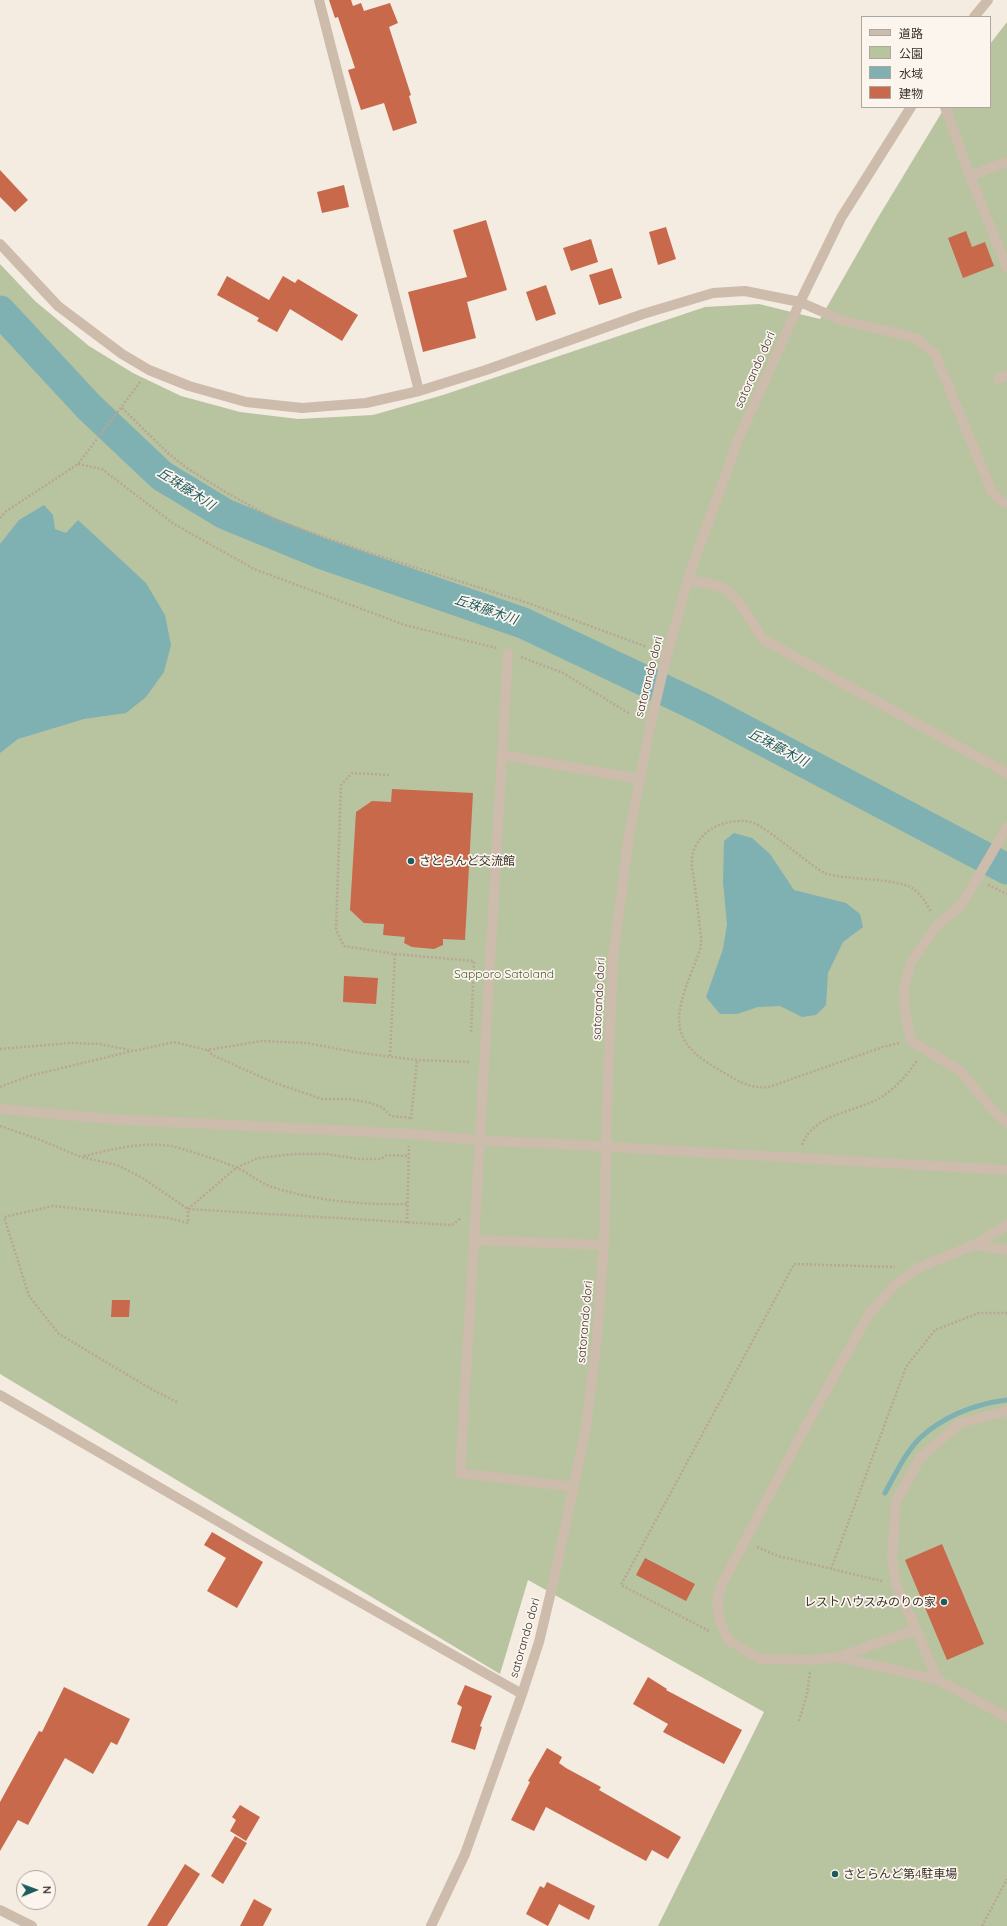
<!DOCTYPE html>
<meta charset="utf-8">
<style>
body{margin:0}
#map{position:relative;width:1007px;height:1926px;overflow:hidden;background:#f4ebe1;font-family:Quicksand,"Noto Sans JP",sans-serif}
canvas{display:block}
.legend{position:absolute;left:861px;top:16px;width:130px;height:92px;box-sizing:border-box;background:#fbf5ee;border:1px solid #aea6a0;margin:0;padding:5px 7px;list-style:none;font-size:12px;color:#3b302b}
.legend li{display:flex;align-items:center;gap:8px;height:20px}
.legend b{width:20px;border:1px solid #aea6a0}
.north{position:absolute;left:16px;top:1870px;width:40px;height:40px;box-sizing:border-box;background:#fbf5ee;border:1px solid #aea6a0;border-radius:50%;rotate:89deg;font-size:11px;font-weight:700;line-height:16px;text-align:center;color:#3b302b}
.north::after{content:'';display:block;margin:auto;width:14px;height:18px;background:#1f5a5e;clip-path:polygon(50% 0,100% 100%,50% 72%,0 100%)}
</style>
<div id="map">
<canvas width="1007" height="1926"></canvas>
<ul class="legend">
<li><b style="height:5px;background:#cdbbac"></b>道路</li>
<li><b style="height:11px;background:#b8c4a0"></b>公園</li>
<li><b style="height:11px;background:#7fb0b2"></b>水域</li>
<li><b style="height:11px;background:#c8694b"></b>建物</li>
</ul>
<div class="north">N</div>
</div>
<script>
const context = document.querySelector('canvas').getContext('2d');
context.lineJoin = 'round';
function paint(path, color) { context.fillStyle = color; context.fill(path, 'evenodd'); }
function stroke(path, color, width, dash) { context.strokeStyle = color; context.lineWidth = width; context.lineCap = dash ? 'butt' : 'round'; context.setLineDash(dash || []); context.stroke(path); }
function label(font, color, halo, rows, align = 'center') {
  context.font = font + ' Quicksand,"Noto Sans JP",sans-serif'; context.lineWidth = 3.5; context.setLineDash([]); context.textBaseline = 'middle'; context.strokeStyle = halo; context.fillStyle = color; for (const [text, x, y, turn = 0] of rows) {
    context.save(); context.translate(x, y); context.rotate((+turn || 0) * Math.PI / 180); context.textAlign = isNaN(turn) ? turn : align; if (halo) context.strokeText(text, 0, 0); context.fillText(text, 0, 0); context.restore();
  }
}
paint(new Path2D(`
 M1007,22V1926H658L764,1712L528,1580L500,1674L0,1374V264L35,301L89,346L133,373L181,396L240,412L298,419L373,415L443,395L705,307L759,304L820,319L876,221L945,107H990V44Z`), '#b8c4a0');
paint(new Path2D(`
 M44,505L53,515L55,529L66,533L78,520L146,583L165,615L171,645L164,672L146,697L126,713L84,719L18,739L0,753V544L19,520Z
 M734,833L752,838L770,854L794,890L846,903L860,914L863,927L843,942L828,973L826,1005L816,1015L802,1017L780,1006L758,1007L737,1014H720L706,997L723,949L727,924L723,882L724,841Z`), '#7fb0b2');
stroke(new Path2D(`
 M885,1493C895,1475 905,1453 920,1438C944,1416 976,1404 1007,1400`), '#7fb0b2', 5);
stroke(new Path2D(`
 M0,311L89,407L162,476L225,514L320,553L523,623L702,708L1007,869`), '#7fb0b2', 31);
paint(new Path2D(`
 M329,0H351L353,6L361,3L364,11L390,3L398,23L389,27L411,95L409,96L417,123L393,131L384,103L361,110L348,70L355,68L338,17L335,18Z
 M0,170L28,200L15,212L0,197Z
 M344,185L349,207L322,213L317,192Z
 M486,220L507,290L467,302L476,338L423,352L408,292L467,277L453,230Z
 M666,227L676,259L658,265L649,232Z
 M966,231L972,247L985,242L994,266L963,278L948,238Z
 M591,239L598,262L571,271L563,248Z
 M612,268L622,298L599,305L589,275Z
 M227,276L269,300L283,276L295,283L298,279L358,315L342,341L290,309L277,332L257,321L259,318L217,295Z
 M546,285L556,314L536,321L526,292Z
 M392,789L473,793L465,940L443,939V945L434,949L412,947L404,943L405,937L383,935L384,924L364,923L350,910L356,812L372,801L391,802Z
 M344,976L378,978L376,1004L343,1002Z
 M112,1300H130L129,1317H111Z
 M212,1532L263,1562L237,1608L207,1591L226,1558L204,1545Z
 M942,1544L984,1644L947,1660L905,1560Z
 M645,1558L695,1584L686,1601L636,1575Z
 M648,1677L667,1689L666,1690L742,1730L724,1764L663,1732L668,1724L633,1704Z
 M465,1685L492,1696L480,1726L482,1727L475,1750L451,1742L462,1707L457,1704Z
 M64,1687L130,1719L117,1745L111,1742L93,1774L65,1758L28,1825L18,1820L0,1851V1802L39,1731L42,1732Z
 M547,1748L562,1757L559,1763L566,1768L601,1787L599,1790L681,1837L668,1859L652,1850L646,1861L546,1807L534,1831L511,1820L530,1782L528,1781Z
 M240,1805L260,1817L246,1841L230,1831L236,1820L232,1817Z
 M235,1836L247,1843L223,1884L211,1876Z
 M185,1864L200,1874L167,1926H147Z
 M547,1882L595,1906L589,1920L559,1904L548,1926L526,1914L540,1886L544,1888Z
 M254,1899L272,1909L263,1926H240Z`), '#c8694b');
stroke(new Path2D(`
 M122,408L169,454L187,468L227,493L278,521L367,552L528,603L647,647
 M78,464L102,469L174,524L254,569L405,625L496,648
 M0,518L5,512L78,464L141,381
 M521,657L563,673L630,714
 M389,775L352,773L341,785L336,930L344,946L395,954L474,961L471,1034
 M988,885L1007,894
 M899,1043L883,1047L769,1087C747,1089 735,1079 716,1068C669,1041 674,1016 692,971C696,960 702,949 701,937C699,918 696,898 694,879C693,873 691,865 692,858C694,841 709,827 725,823C735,821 748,819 758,825C781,839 801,858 824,873C849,881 892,877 912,888C920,893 927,904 931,912
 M0,1049L70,1043L100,1044L134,1051L174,1042L207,1050L262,1041L307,1043L354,1052L417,1060L469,1062
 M208,1050L212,1055L275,1083L322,1099H348L371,1103L383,1108L391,1116L411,1118
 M390,1056L395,954
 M0,1087L29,1076L132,1051
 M411,1119L417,1060
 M0,1126L38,1139L81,1157L117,1165L141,1177L188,1209L452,1225L461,1218
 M802,1145C813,1114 855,1112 880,1098C894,1089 908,1075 917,1060
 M84,1156C111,1150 142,1141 171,1146C188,1150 218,1160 235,1167C248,1172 259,1183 272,1187C316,1201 363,1205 408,1204
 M407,1223L409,1146
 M177,1402L153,1390L59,1334L29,1296L4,1217L53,1206L169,1218L188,1223V1209L236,1168L258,1158L294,1154H326L359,1159H381L387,1155L409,1156
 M757,1547L778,1556L882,1581
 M831,1569L906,1367L935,1330L979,1313H1007
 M709,1631L621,1585L794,1264L895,1267
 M799,1721L807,1694L810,1672
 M982,1926L1007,1879`), '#b9a596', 2.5, [2, 2]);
stroke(new Path2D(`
 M319,0L419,391
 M974,17L988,0
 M945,107L970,176L1007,268
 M970,176L1007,162
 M0,244L58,306L122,354L149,370L189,386L246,402L302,408L366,403L419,391L486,370L643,314L713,293L745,291L800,302L841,320L916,338L935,354L992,492L1001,501L1007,503
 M998,379L1007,375
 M689,580C699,582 710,583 720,587C739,594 751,624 764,640L1007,773
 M508,653L474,1240L604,1245
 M502,755L639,779
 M1007,827L961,906L937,925L911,962L904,987L905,1012L911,1041L959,1070L992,1109L1007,1123
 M0,1109L110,1119L410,1134L455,1138
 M489,1141L542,1143
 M662,1150L1007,1170
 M1007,1225L974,1245L918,1268L894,1286L869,1314L807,1424L722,1584L717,1601L720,1622L729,1641L761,1659L811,1660L838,1657L938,1680L1007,1717
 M474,1240L460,1473L574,1487
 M974,1245L1007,1250
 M0,1395L252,1541L522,1694
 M838,1657L915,1630
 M938,1680L896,1584L892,1557L896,1502L920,1458L960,1423L1007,1411
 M0,1910L32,1926
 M431,1926L465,1854L522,1694L539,1642L555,1575L586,1427L597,1337L604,1245L607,1105L613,958L629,835L652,717L668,650L691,570L738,440L800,302L841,218L911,107`), '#cdbbac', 10);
stroke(new Path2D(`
 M455,1138L489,1141
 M542,1143L662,1150`), '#cdbbac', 10);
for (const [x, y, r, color] of [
 [411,861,4,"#1f5a5e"],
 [944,1602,4,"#1f5a5e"],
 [835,1874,4,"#1f5a5e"]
]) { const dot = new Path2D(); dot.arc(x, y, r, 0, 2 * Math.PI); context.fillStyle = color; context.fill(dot); stroke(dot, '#fbf5ee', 1.5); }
label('12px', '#3b302b', '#fbf5ee', [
 ["satorando dori",755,370,-66],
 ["satorando dori",649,677,-76],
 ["satorando dori",599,999,-87],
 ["satorando dori",585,1322,-85],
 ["satorando dori",525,1638,-74]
]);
label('12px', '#3b302b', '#fbf5ee', [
 ["さとらんど交流館",419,861],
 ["レストハウスみのりの家",936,1602,"right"],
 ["さとらんど第4駐車場",843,1874]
], 'left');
label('12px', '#4a5a2e', '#fbf5ee', [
 ["Sapporo Satoland",504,974]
]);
label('italic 13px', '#1f5a5e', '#fbf5ee', [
 ["丘珠藤木川",186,489,33],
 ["丘珠藤木川",486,610,19],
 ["丘珠藤木川",778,748,28]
]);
</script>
